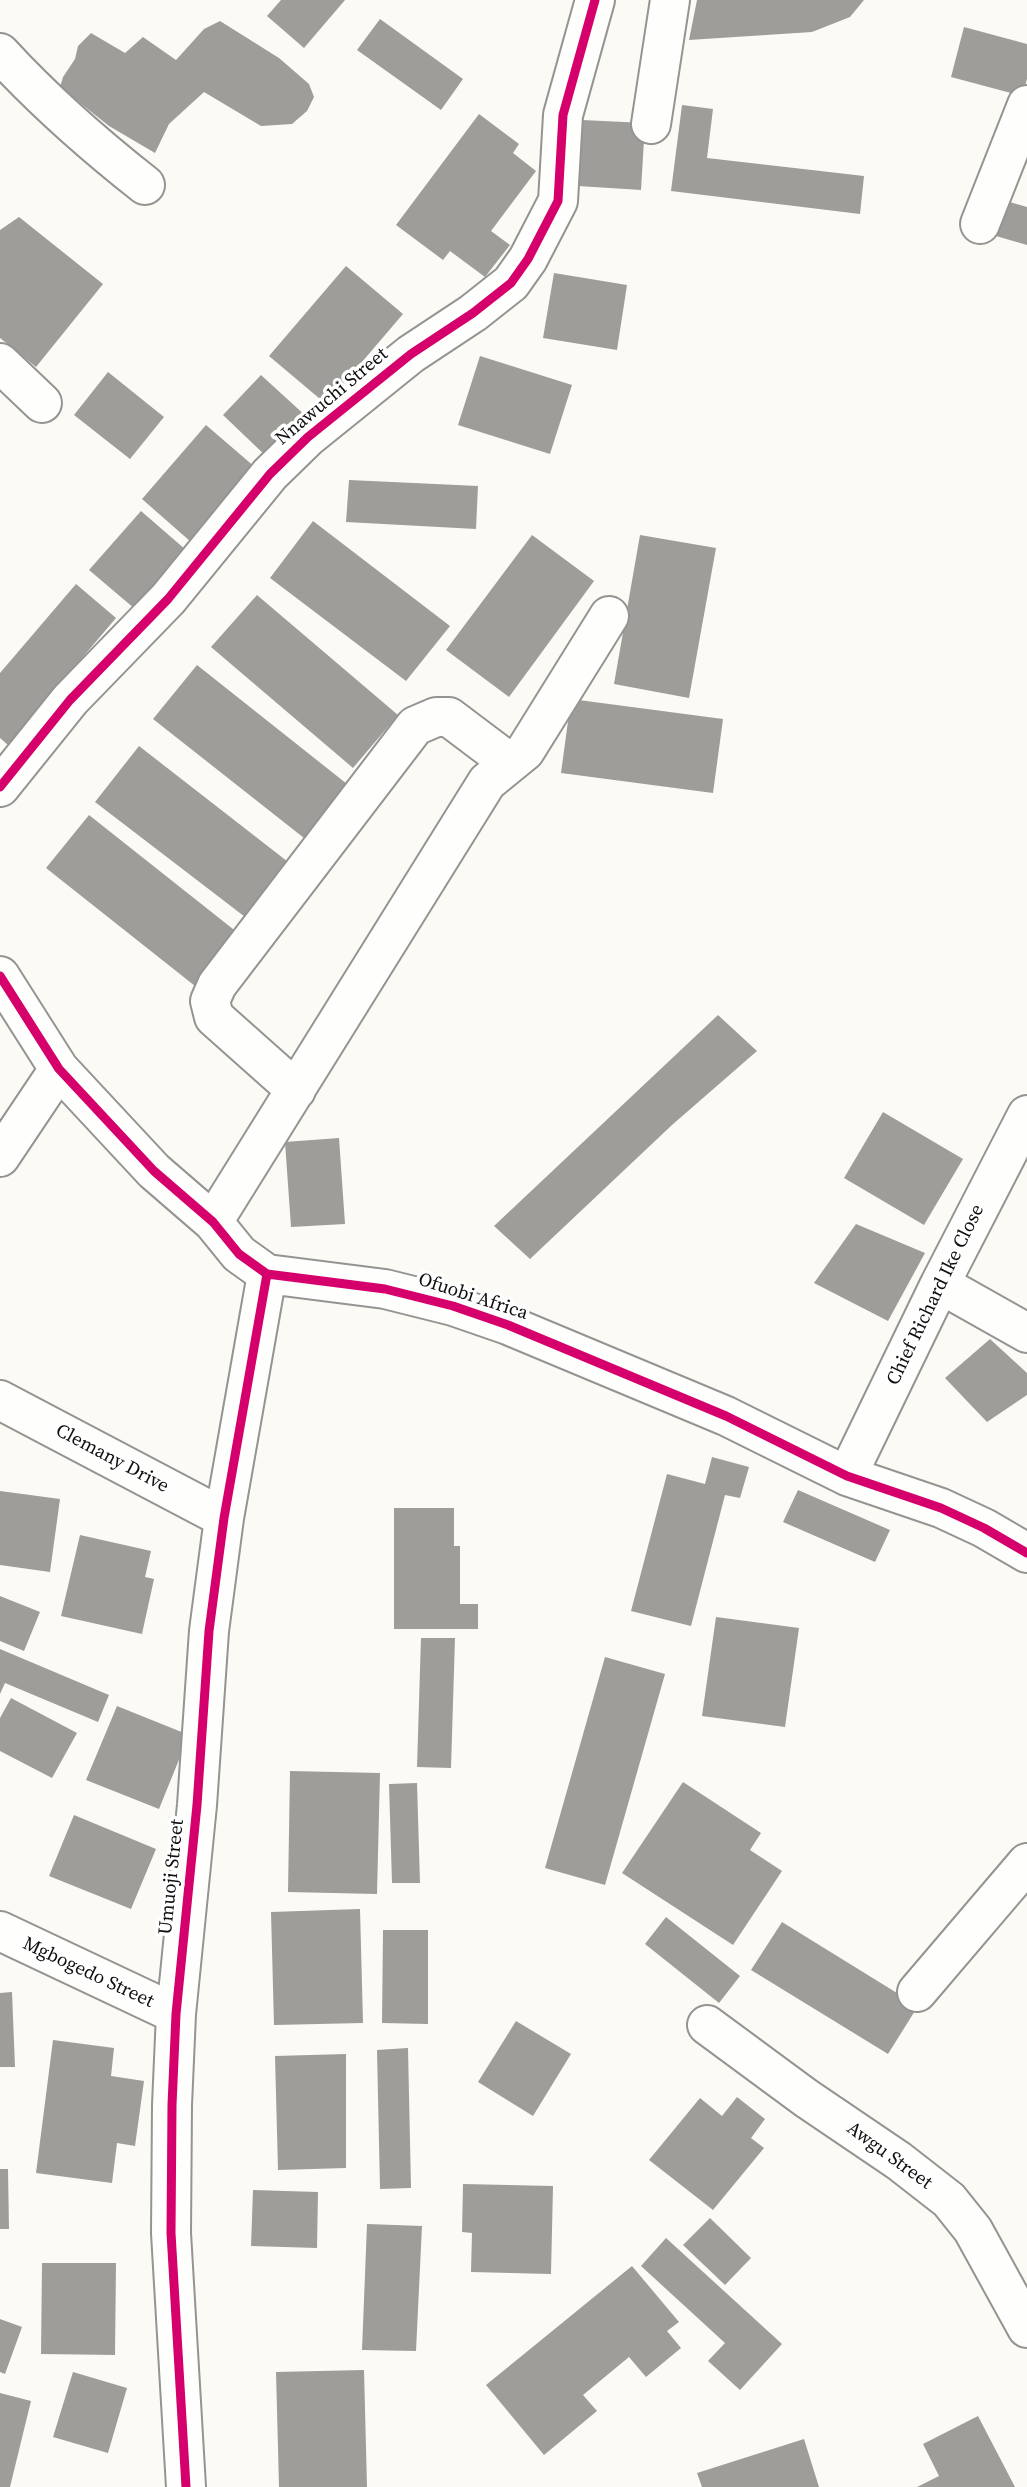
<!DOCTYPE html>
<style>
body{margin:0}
canvas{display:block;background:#fbfaf4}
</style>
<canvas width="1027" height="2487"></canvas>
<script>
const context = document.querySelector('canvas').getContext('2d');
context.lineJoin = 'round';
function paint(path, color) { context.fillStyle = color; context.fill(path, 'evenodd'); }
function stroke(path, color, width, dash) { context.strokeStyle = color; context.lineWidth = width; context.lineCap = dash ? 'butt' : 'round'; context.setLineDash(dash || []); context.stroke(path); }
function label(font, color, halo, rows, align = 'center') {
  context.font = font + ' "Source Serif 4",serif'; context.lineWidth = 7; context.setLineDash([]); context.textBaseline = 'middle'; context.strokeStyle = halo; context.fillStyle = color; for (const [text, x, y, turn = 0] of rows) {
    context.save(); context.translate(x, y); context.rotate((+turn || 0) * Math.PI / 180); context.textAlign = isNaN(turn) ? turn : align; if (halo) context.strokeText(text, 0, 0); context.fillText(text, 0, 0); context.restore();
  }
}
paint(new Path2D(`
 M281,0H345L304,48L267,16Z
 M697,0H864L850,17L812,32L689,40Z
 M380,19L463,79L441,110L357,50Z
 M220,21L279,58L309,84L314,97L307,111L292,124L261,126L204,92L169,124L155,153L109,126L60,87L63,77L75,59L78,46L91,33L125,53L143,37L176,60L204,29Z
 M964,27L1027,44V79L1022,96L951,77Z
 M682,105L713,109L707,158L864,176L860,214L671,191Z
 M479,114L519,144L513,153L536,171L491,231L510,245L485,277L450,251L443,260L396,225Z
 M582,120L645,123L641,190L578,186Z
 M999,199L1027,207V245L989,234Z
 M19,217L103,284L36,367L0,338V230Z
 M346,266L403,314L326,404L269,356Z
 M554,273L627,285L617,350L543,338Z
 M480,356L572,385L550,454L458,425Z
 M108,372L164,417L130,459L74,415Z
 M261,375L308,418L269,459L223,415Z
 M206,425L256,468L191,542L142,499Z
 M349,480L478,486L476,529L346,522Z
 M141,511L186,550L135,609L89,570Z
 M313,521L450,626L406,681L270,578Z
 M532,535L594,581L509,697L446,650Z
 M640,535L716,548L689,698L614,684Z
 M76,584L116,618L8,745L0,738V673Z
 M257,595L398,715L353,768L211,647Z
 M197,665L347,784L304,838L153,719Z
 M571,699L723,719L713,793L561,773Z
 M139,746L292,865L249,920L95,802Z
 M89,815L238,933L195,986L46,868Z
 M718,1015L757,1051L672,1125L530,1259L494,1226Z
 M883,1112L963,1159L924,1225L844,1178Z
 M339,1138L345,1224L291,1227L285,1142Z
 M856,1224L925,1253L888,1321L814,1283Z
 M990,1339L1027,1373V1395L987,1422L945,1378Z
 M712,1457L749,1467L740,1498L725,1495L691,1626L631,1611L667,1474L705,1484Z
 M798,1490L890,1530L875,1562L783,1522Z
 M0,1491L60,1499L50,1572L0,1565Z
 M394,1508H454V1546H460V1604H478V1629H394Z
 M80,1535L151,1551L145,1577L154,1579L142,1634L61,1616Z
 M0,1596L40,1612L24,1651L0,1641Z
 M716,1617L799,1628L785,1727L702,1716Z
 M421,1638H455L451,1768L417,1767Z
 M0,1649L109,1695L98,1722L5,1683L0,1694Z
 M605,1657L665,1674L605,1885L545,1868Z
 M11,1698L77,1733L52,1778L0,1751V1718Z
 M117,1706L189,1735L159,1809L86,1780Z
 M290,1771L380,1773L377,1894L288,1892Z
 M683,1782L761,1833L750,1850L782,1871L733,1945L622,1873Z
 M417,1783L420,1883H392L389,1784Z
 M74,1815L156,1849L131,1909L49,1876Z
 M360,1909L363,2023L274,2025L271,1912Z
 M666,1917L740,1976L719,2003L645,1944Z
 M782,1922L918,2006L888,2054L751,1970Z
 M383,1930H428V2024L382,2023Z
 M12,1992L15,2067H0V1993Z
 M516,2021L571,2054L533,2116L478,2082Z
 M53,2040L114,2048L111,2076L144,2081L135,2146L117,2143L112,2183L36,2173Z
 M408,2048L411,2188L380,2189L377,2050Z
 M346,2054V2168L278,2170L275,2056Z
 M737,2097L765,2119L751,2138L764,2148L713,2210L649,2160L700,2098L722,2116Z
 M0,2169H8L9,2229H0Z
 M463,2184L553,2186L551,2274L471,2272L472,2233L462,2232Z
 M253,2190L318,2192L317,2248L251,2246Z
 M710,2218L751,2258L725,2285L683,2245Z
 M367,2224L422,2226L416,2351L362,2350Z
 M666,2238L782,2344L740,2390L708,2361L725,2343L641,2266Z
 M42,2263H116L115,2355L41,2354Z
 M632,2266L679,2322L667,2331L681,2348L646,2377L629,2357L583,2395L597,2411L544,2455L486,2385Z
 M0,2319L22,2327L5,2374L0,2372Z
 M364,2370L367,2487H279L276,2372Z
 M73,2372L127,2388L108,2453L53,2437Z
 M0,2393L31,2401L10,2487H0Z
 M978,2416L1015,2487H917L939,2476L923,2444Z
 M804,2439L819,2487H702L697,2473Z`), '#9f9d99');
const minor = new Path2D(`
 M0,53C45,102 93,144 145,185
 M651,124L670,0
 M980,224L1027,105
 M0,363L42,403
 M0,787L70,700L168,599L270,474L308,437L411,354L473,313L511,283L528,259L558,201L563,115L595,0
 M0,976L59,1069L154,1171L213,1222L239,1254L267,1274L385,1289L453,1306L508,1325L726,1416L847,1476L941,1508L984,1528L1027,1553
 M296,1090L214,1017L210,1001L217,985L415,726L436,717H449L510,763
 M0,1157L59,1069
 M213,1222L487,782L525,751L609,616
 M940,1284L1027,1333
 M0,1400L224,1518
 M847,1476L940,1284L1027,1115
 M0,1931L176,2014
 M917,1992L1027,1863
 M707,2025L806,2098L899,2161L949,2200L973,2230L1027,2328
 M186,2487L171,2233L172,2105L176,2014L197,1805L209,1631L224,1518L267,1274`);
stroke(minor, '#959492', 42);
stroke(minor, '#fefefd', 38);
stroke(new Path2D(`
 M0,787L70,700L168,599L270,474L308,437L411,354L473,313L511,283L528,259L558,201L563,115L595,0
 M0,976L59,1069L154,1171L213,1222L239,1254L267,1274L385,1289L453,1306L508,1325L726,1416L847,1476L941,1508L984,1528L1027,1553
 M186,2487L171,2233L172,2105L176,2014L197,1805L209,1631L224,1518L267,1274`), '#d6006c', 9);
label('19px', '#0e0e0e', '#fff', [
 ["Nnawuchi Street",332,397,-40],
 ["Chief Richard Ike Close",936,1295,-64],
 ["Ofuobi Africa",473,1297,18],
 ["Clemany Drive",112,1459,28],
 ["Umuoji Street",172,1877,-84],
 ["Mgbogedo Street",88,1973,25],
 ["Awgu Street",889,2156,36]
]);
</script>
